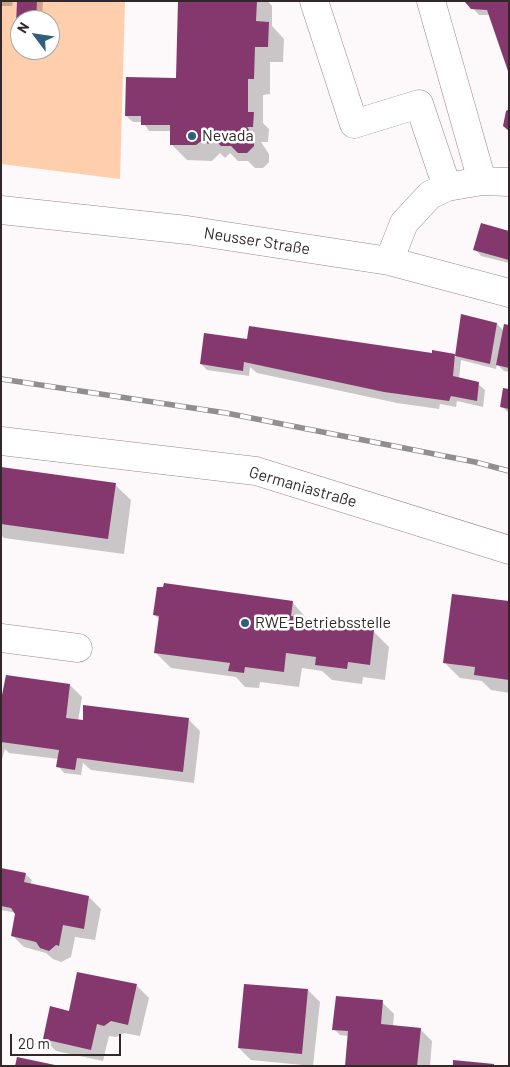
<!DOCTYPE html>
<meta charset="utf-8">
<style>
body{margin:0}
#map{position:relative;width:510px;height:1067px;overflow:hidden;background:#fdf8f9;font-family:Barlow,sans-serif}
canvas{display:block}
.frame{position:absolute;inset:0;border:2px solid #32282a;pointer-events:none}
.north{position:absolute;left:10px;top:10px;width:50px;height:50px;box-sizing:border-box;background:#fff;border:1px solid #ada9aa;border-radius:50%;rotate:301deg;font-size:14px;font-weight:700;line-height:20px;text-align:center;color:#32282a}
.north::after{content:'';display:block;margin:auto;width:18px;height:22px;background:#2e5f7d;clip-path:polygon(50% 0,100% 100%,50% 72%,0 100%)}
.scale{position:absolute;left:10px;top:1034px;width:111px;height:22px;box-sizing:border-box;border:2px solid #32282a;border-top:0;padding-left:6px;font-size:15px;line-height:18px;white-space:nowrap;color:#32282a;-webkit-text-stroke:4px #fff;paint-order:stroke}
</style>
<div id="map">
<canvas width="510" height="1067"></canvas>
<div class="frame"></div>
<div class="north">N</div>
<div class="scale">20 m</div>
</div>
<script>
const context = document.querySelector('canvas').getContext('2d');
context.lineJoin = 'round';
function paint(path, color) { context.fillStyle = color; context.fill(path, 'evenodd'); }
function stroke(path, color, width, dash) { context.strokeStyle = color; context.lineWidth = width; context.lineCap = dash ? 'butt' : 'round'; context.setLineDash(dash || []); context.stroke(path); }
function label(font, color, halo, rows, align = 'center') {
  context.font = font + ' Barlow,sans-serif'; context.lineWidth = 5; context.setLineDash([]); context.textBaseline = 'middle'; context.strokeStyle = halo; context.fillStyle = color; for (const [text, x, y, turn = 0] of rows) {
    context.save(); context.translate(x, y); context.rotate((+turn || 0) * Math.PI / 180); context.textAlign = isNaN(turn) ? turn : align; if (halo) context.strokeText(text, 0, 0); context.fillText(text, 0, 0); context.restore();
  }
}
paint(new Path2D(`
 M1,1H125L120,179L1,164ZM20,20H50V50H20Z`), '#fecead');
paint(new Path2D(`
 M1,1H13L12,6H1Z
 M18,1H43L42,20H20V27L17,25Z
 M179,1H268L272,6V26L284,39L283,62H270V94L263,95V123L269,129L268,142H261L269,154V162L263,168H255L248,161H238L230,153L225,158L220,153L212,161L187,160L171,144V131H149L143,122H133L126,116L177,79Z
 M466,1H509L490,15H479Z
 M509,232V263L481,256L475,249Z
 M462,316L497,324L504,331L509,327V372L504,371L497,364L496,369L461,360L459,379L478,384L485,390L483,407L457,401L456,407L440,404L439,409L397,403L257,373L250,367L249,376L207,370L201,364L248,340L456,357Z
 M509,390V413L502,407Z
 M1,469L115,485L131,500L124,554L4,538L1,535Z
 M292,602L308,620L373,631L389,647L385,680L363,677L362,684L332,680L322,671L302,668L299,687L260,682L259,688L245,687L236,677L171,668L155,652L160,620L154,614Z
 M509,602V693L491,690L482,681L460,678L445,663Z
 M70,685L82,697L78,721L188,719L200,731L194,783L91,770L83,763L81,775L64,773L58,766L59,759L9,753L5,749L1,763V712Z
 M25,874L32,880L30,885L89,897L101,909L95,940L75,937L71,957L61,962L53,959L46,953L24,947L12,935L17,913L1,910V875Z
 M137,986L149,998L140,1036L124,1033L116,1037L109,1036L103,1061L56,1051L44,1039L70,1012Z
 M308,990L320,1002L313,1066L251,1060L239,1048Z
 M382,1002L394,1014L393,1027L420,1029L432,1041L430,1066H346L349,1036L340,1035L334,1029Z`), '#0003');
paint(new Path2D(`
 M17,1H37L36,20H20V26L16,25Z
 M178,1H257L256,21L269,22L268,47H255L254,79H248V112H254L253,127H247L254,137V146L247,153H238L231,146H221L214,139L208,144L204,139L196,145H170V125H141V116H125L126,77L176,78Z
 M464,1H509V74L487,10L471,9Z
 M509,109V131L503,126L506,111Z
 M481,223L509,231V260L473,250Z
 M461,314L497,323L490,364L455,356Z
 M504,324L509,325V368L496,365Z
 M249,326L432,353V350L455,354L453,376L479,382L477,401L451,396L449,401L384,392L244,362L243,371L200,364L204,333L247,339Z
 M503,388L509,389V409L500,407Z
 M1,467L116,483L108,539L1,524Z
 M164,583L293,601L291,616L374,630L370,665L348,662L347,669L315,665L316,657L286,653L284,672L245,667L244,673L228,671L230,663L154,653L159,616L153,615L157,587H163Z
 M452,594L509,601V680L474,675L475,667L443,663Z
 M6,675L70,684L66,718L83,720V705L189,718L183,772L77,758L75,770L56,767L59,750L1,742V700Z
 M1,868L26,873L24,882L89,896L84,929L63,925L59,946L56,945L49,951L40,948L36,942L11,936L15,914L11,908L1,906Z
 M77,972L137,984L128,1025L111,1021L104,1026L97,1024L91,1050L43,1039L50,1006L69,1011Z
 M244,984L308,989L302,1054L238,1048Z
 M336,996L383,1000L381,1024L421,1028L417,1066H345L348,1031L332,1030Z
 M17,1057L55,1065V1066H15Z
 M453,1060L494,1064V1066H453Z`), '#84386e');
const minor = new Path2D(`
 M314,1L354,124L419,104L447,187
 M431,1L482,181
 M1,210L187,230L389,261L509,293
 M389,261L404,223L430,195L447,187L482,181L509,182
 M1,441L256,471L509,550
 M1,638L78,648`);
stroke(minor, '#9e8589', 29);
stroke(minor, '#fff', 28);
const rail = new Path2D(`
 M1,379L226,413L475,462L509,471`);
stroke(rail, '#948d8e', 5.5);
stroke(rail, '#fff', 4, [11]);
for (const [x, y, r, color] of [
 [192,136,5,"#2e5f7d"],
 [245,623,5,"#2e5f7d"]
]) { const dot = new Path2D(); dot.arc(x, y, r, 0, 2 * Math.PI); context.fillStyle = color; context.fill(dot); stroke(dot, '#fff', 2); }
label('16px', '#32282a', '#fff', [
 ["Nevada",202,136],
 ["RWE-Betriebsstelle",255,623]
], 'left');
label('16px', '#32282a', '#fff', [
 ["Neusser Straße",257,241,9],
 ["Germaniastraße",303,487,16]
]);
</script>
